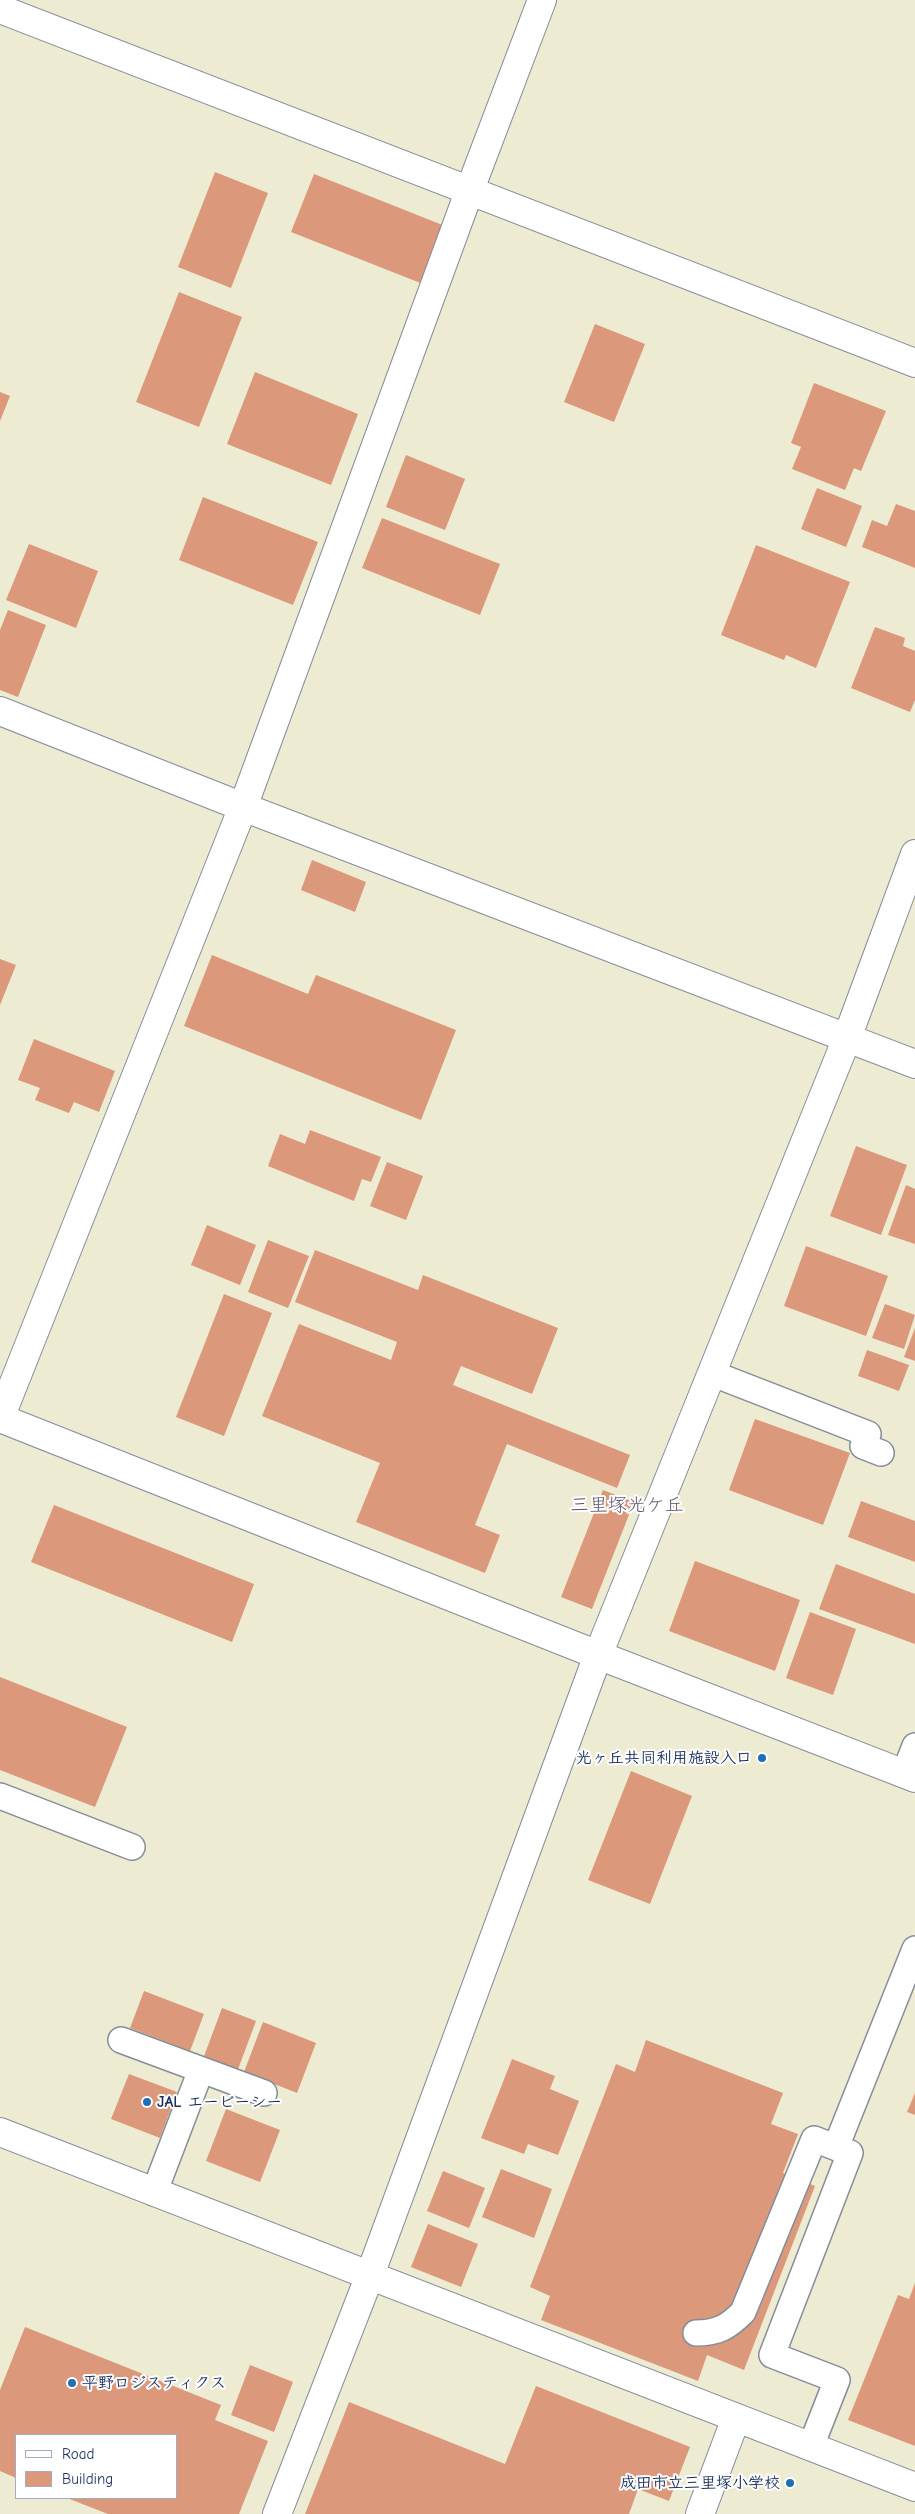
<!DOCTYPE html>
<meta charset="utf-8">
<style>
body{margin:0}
#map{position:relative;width:915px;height:2514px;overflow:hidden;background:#eeebd3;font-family:"Comic Neue",sans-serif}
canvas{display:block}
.legend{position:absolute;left:15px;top:2434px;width:162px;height:65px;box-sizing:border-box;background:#fff;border:1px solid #a4acbf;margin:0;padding:6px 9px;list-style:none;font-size:15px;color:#1b2f5e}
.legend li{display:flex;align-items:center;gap:10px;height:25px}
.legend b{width:25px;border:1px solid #a4acbf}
</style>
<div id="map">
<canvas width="915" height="2514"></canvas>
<ul class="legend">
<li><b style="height:6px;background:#fff"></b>Road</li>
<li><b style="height:14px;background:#db987a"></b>Building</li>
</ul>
</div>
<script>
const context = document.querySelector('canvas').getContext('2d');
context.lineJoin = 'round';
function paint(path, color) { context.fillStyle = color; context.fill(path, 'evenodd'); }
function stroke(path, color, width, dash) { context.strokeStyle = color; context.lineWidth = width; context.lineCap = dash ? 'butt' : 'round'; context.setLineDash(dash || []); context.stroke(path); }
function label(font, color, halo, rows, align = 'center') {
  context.font = font + ' "Comic Neue","Klee One",sans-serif'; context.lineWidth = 4; context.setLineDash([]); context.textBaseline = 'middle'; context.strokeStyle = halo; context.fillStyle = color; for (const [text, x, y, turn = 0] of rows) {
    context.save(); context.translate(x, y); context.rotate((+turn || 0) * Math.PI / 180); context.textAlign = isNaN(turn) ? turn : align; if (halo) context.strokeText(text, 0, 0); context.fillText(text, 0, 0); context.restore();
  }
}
paint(new Path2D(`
 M215,172L268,193L231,288L178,267Z
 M314,174L445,226L423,284L291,232Z
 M179,292L242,317L199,427L136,402Z
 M595,324L645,344L614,422L564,402Z
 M255,372L358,414L331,485L227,444Z
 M814,383L886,411L861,471L854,468L845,490L792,469L801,447L791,443Z
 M0,392L10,396L0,421Z
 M406,455L465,479L445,530L386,507Z
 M817,488L862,506L846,547L801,529Z
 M203,497L318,542L293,605L179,560Z
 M896,504L915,511V568L862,547L872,520L887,526Z
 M382,518L500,564L480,615L362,568Z
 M29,544L98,571L76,628L6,600Z
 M756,545L850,582L816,668L786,655L784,660L721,635Z
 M8,610L46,625L18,697L0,690V630Z
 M875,627L905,638L903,646L915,651V700L910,712L851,688Z
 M312,860L366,882L355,912L301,890Z
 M212,955L308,994L316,975L456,1030L421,1120L184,1026Z
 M0,959L16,965L0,1005Z
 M34,1039L115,1071L99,1112L74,1102L69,1113L35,1100L40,1088L18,1080Z
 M310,1130L381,1157L371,1182L362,1179L354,1201L268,1166L280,1134L305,1144Z
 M856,1146L907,1165L881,1235L830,1216Z
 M387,1162L423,1176L406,1220L370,1206Z
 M906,1185L915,1189V1244L888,1235Z
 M207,1225L256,1245L240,1285L191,1265Z
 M268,1240L309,1256L288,1308L248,1292Z
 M806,1246L888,1276L866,1336L784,1306Z
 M315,1250L418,1290L423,1275L558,1328L532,1394L461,1366L453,1385L630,1455L617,1488L507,1444L475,1525L500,1535L485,1573L356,1522L380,1463L262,1416L299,1324L391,1360L397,1342L295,1302Z
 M224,1294L272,1313L224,1436L176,1417Z
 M885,1304L915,1315L904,1349L872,1338Z
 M915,1328V1361L904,1357Z
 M867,1350L909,1365L899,1391L858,1376Z
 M755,1419L850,1453L823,1525L729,1490Z
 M603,1490L634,1502L592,1609L561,1597Z
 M861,1501L915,1521V1562L848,1537Z
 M54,1505L254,1584L232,1642L31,1562Z
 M695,1561L800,1600L775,1671L669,1631Z
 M836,1564L915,1594V1644L819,1609Z
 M810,1612L856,1629L833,1695L786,1678Z
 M0,1677L127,1727L95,1807L0,1770Z
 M631,1771L692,1796L650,1904L588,1880Z
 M144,1991L204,2014L190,2051L130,2028Z
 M222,2008L256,2021L237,2072L203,2059Z
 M263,2022L316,2043L297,2093L244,2072Z
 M646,2040L783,2093L771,2124L798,2134L783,2173L815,2186L744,2370L707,2355L698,2381L541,2320L550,2296L530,2287L616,2064L635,2072Z
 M512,2059L555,2076L550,2089L579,2101L558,2155L528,2144L524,2154L481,2138Z
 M129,2074L177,2092L160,2138L111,2119Z
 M915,2093V2115L907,2112Z
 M226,2109L280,2130L260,2182L206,2161Z
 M501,2169L552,2189L534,2238L482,2217Z
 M443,2171L485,2188L469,2228L427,2211Z
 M428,2224L478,2244L461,2287L411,2267Z
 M915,2283V2446L848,2420L898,2295L909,2299Z
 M25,2327L221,2405L215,2420L268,2441L239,2514H108L67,2498H176V2435H16V2478L0,2471V2390Z
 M250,2365L293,2382L274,2432L231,2415Z
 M536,2386L690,2447L669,2501L638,2489L629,2514H305L349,2402L505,2464Z`), '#db987a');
const service = new Path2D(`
 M711,1373L868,1434L863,1446L881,1453
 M904,1774L915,1746
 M0,1796L132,1847
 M121,2040L264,2093
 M836,2147L915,1949
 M154,2193L201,2070
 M696,2333C718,2333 728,2327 743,2312L814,2139L850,2153L772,2355L837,2380L811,2446`);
const minor = new Path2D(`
 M0,9L915,363
 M0,711L243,807L915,1064
 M0,1418L243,807L469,192L542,0
 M0,2132L915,2487
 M277,2514L370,2275L598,1655L847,1038L915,854
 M700,2514L736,2418`);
const tertiary = new Path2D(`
 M0,1418L598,1655L915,1778`);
stroke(service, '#848d98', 28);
stroke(minor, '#848d98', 30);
stroke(tertiary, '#848d98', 30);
stroke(service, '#fff', 25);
stroke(minor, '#fff', 28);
stroke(tertiary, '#fff', 28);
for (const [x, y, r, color] of [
 [762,1758,5,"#1f6fb2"],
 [147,2102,5,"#1f6fb2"],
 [72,2383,5,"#1f6fb2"],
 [790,2483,5,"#1f6fb2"]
]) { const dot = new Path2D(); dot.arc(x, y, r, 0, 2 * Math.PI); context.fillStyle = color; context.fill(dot); stroke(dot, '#fff', 2); }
label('bold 16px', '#1b2f5e', '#fff', [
 ["光ヶ丘共同利用施設入口",752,1758],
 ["JAL エービーシー",157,2102,"left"],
 ["平野ロジスティクス",82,2383,"left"],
 ["成田市立三里塚小学校",780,2483]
], 'right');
label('19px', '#5e5468', '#fff', [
 ["三里塚光ケ丘",627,1506]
]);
</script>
